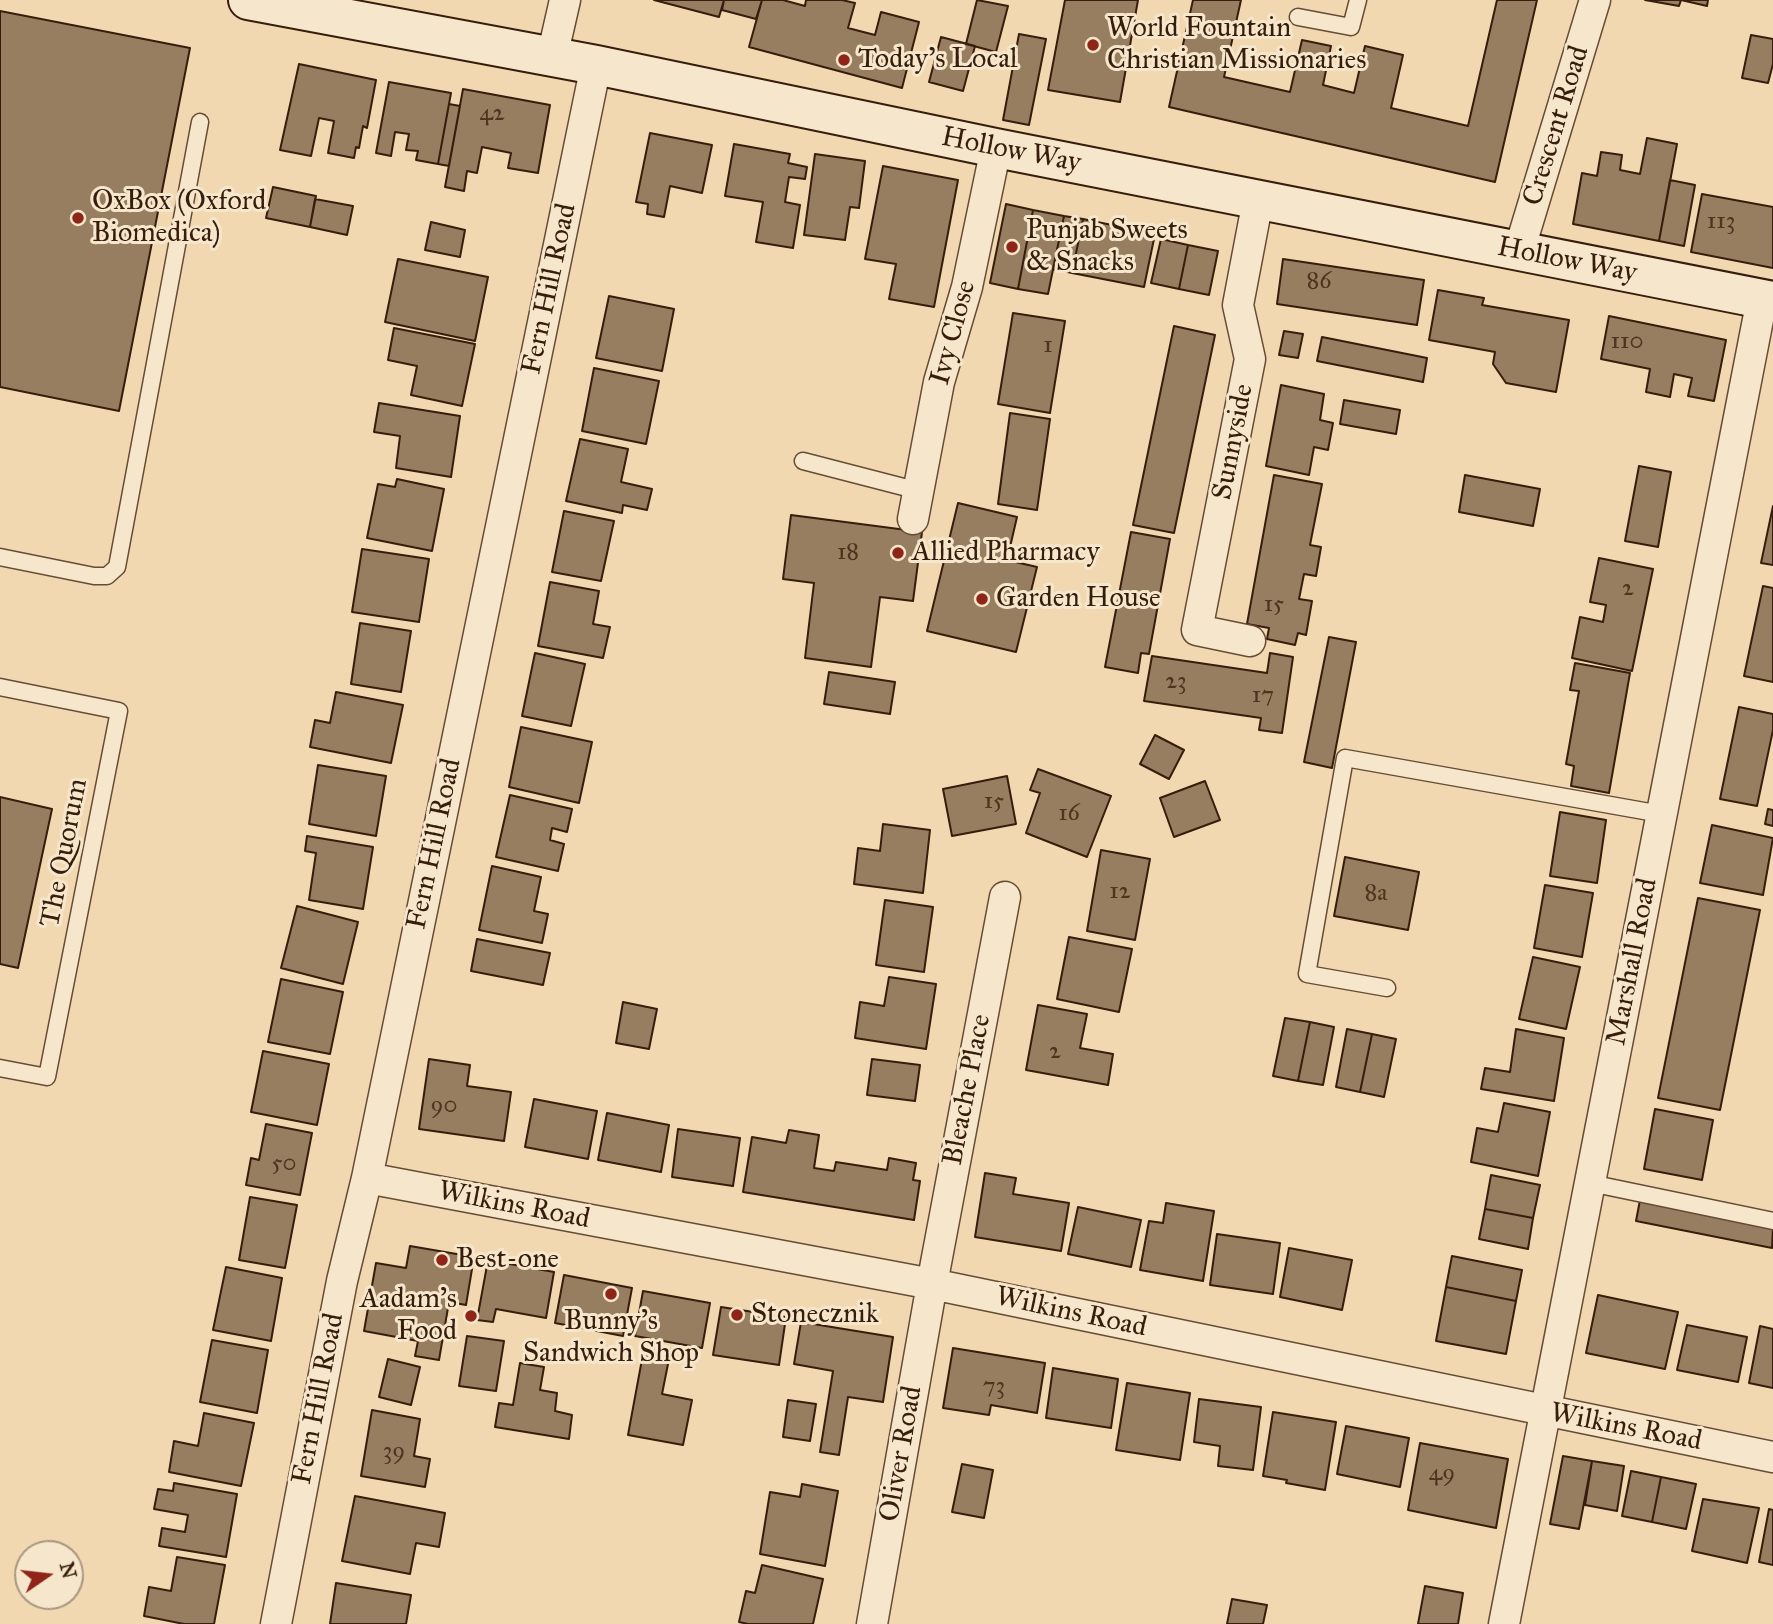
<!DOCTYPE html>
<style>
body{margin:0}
#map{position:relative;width:1773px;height:1624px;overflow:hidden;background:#f1d8b1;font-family:"IM FELL Great Primer",serif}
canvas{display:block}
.north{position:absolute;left:14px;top:1540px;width:70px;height:70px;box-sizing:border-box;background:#f6e6cc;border:2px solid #aa967f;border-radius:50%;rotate:76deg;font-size:19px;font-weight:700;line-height:28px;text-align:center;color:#371d0b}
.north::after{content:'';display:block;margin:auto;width:24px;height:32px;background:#8f2418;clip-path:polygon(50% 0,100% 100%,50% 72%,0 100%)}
</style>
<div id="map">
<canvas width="1773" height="1624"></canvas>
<div class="north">N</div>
</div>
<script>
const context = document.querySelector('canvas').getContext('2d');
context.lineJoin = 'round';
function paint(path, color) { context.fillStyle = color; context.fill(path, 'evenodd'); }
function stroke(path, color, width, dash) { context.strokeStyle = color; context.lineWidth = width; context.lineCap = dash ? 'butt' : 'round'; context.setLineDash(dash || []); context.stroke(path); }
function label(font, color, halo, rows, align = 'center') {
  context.font = font + ' "IM FELL Great Primer",serif'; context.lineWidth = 6; context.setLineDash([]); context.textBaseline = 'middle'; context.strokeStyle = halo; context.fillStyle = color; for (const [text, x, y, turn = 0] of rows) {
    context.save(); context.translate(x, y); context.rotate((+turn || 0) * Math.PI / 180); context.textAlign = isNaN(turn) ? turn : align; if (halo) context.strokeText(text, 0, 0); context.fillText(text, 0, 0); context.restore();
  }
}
const building = new Path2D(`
 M654,0H724L719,17Z
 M724,0H762L756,19L722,10Z
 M762,0H783L805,6L806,0H842L855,3L848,28L875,35L881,12L919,22L902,88L749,47Z
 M977,0L1008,6L996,52L966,44Z
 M1065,0H1138L1120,102L1048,90Z
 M1193,0H1241L1224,77L1290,92L1302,40L1331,46L1323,85L1354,93L1365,46L1403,55L1391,108L1468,126L1497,0H1537L1495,182L1169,107Z
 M1645,0H1708L1707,6L1681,0L1679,6Z
 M0,11L190,48L119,411L0,387Z
 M1019,34L1046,39L1029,125L1003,120Z
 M1751,35L1773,39V64L1768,83L1742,78Z
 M941,37L975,46L963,91L929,82Z
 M299,64L376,80L367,128L363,126L359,148L356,147L354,158L328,153L334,121L319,118L311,156L280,150Z
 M389,82L451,93L438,164L416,160L418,151L406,150L409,134L395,132L391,156L376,153Z
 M463,89L550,105L538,173L508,168L511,153L482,147L477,173L467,171L464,191L445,187Z
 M449,104L460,106L449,166L438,164Z
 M650,133L712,145L702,193L670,186L664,217L647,214L648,204L636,202Z
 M1647,138L1677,144L1659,241L1573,224L1582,173L1597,176L1601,152L1622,155L1620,170L1640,174Z
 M734,144L790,154L788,163L807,167L805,179L789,177L785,202L800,205L793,248L756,242L763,202L725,196Z
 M815,154L865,161L859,208L850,207L845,240L804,235Z
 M883,166L958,180L934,307L889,299L896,264L865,259Z
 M1670,180L1695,185L1684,246L1659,241Z
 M273,187L316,196L310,227L266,218Z
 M1702,194L1773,207V268L1691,252Z
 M315,199L353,206L347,235L310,227Z
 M1006,204L1033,210L1018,289L990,283Z
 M1033,210L1064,216L1048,294L1018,289Z
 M1064,216L1083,219L1072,273L1053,269Z
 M1083,219L1155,234L1144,287L1072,273Z
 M431,222L465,230L460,257L425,250Z
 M1161,239L1188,245L1179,289L1151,283Z
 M1188,245L1218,251L1209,295L1179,289Z
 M398,259L488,277L475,341L385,322Z
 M1283,259L1424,280L1417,325L1277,304Z
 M1438,290L1484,298L1482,305L1569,320L1556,392L1506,383L1493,364L1495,352L1429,340Z
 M609,296L674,309L662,371L596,358Z
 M1013,313L1065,321L1050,413L998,404Z
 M1609,316L1726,340L1714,401L1688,396L1692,378L1674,374L1670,397L1646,392L1650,369L1601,359Z
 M1174,326L1215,335L1174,533L1133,525Z
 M394,328L475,344L462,406L411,395L417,366L388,360Z
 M1284,331L1303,334L1298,358L1279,355Z
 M1322,337L1427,358L1423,382L1317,361Z
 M594,368L659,381L646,444L582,431Z
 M1281,385L1324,394L1320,420L1333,423L1328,450L1314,447L1309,475L1266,466Z
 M1344,400L1400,410L1396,434L1340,424Z
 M379,403L460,416L451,477L396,468L400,436L374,432Z
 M1010,413L1050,419L1037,510L998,504Z
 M580,439L628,449L621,482L652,489L647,510L623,505L622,513L566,501Z
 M1639,466L1671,472L1658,547L1625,541Z
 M1274,475L1322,484L1310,545L1321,547L1316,576L1304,574L1299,599L1312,601L1306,635L1298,633L1295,645L1267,639L1269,628L1247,624Z
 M1465,475L1540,489L1533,526L1459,512Z
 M397,479L444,489L432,551L367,538L378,484L395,487Z
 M958,503L1017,517L1007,560L1037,567L1016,652L927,631Z
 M1773,506V565L1761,563Z
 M564,511L614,521L601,581L552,572Z
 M791,515L922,532L913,601L880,597L871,667L805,658L814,583L783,579Z
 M1131,532L1170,539L1149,654L1141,653L1138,673L1105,667Z
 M362,549L429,559L419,622L352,612Z
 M1599,558L1653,569L1632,671L1572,658L1580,617L1603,622L1606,605L1590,602Z
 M550,582L599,591L593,624L610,627L603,658L538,646Z
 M1763,586L1773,588V682L1744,676Z
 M360,623L411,631L401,692L351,684Z
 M1329,637L1356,642L1332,768L1304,762Z
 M535,653L585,664L571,726L522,716Z
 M1270,653L1293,657L1282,733L1259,730L1261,718L1144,701L1152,656L1267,673Z
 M1575,663L1630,673L1609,793L1571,786L1574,766L1566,764L1579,691L1570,690Z
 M829,672L895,682L890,714L824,704Z
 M336,692L403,705L391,763L310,747L315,720L330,723Z
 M1739,707L1773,714V730L1757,806L1720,799Z
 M521,727L592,742L579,803L509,787Z
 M1155,735L1184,750L1169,779L1140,764Z
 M318,765L386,776L376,836L309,824Z
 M1038,769L1111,796L1087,857L1026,833L1040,793L1030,790Z
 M1007,776L1016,824L952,836L943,789Z
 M1205,781L1220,820L1174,837L1160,798Z
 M510,795L572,809L567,832L552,828L550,840L564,844L558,871L496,857Z
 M0,797L52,809L18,968L0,964Z
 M1768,809L1773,810V826L1765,824Z
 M1560,812L1606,820L1597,883L1550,876Z
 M883,824L930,830L923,893L854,884L858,848L880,851Z
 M1712,825L1773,838L1763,895L1700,883Z
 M307,836L373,847L363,909L309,900L316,853L305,851Z
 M1101,850L1150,859L1135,940L1087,931Z
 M1345,857L1419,872L1408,930L1334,916Z
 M492,866L541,877L534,911L548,914L542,943L479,930Z
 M1545,885L1593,893L1582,957L1534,948Z
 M1698,898L1760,910L1720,1110L1658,1098Z
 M885,900L933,907L924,972L876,965Z
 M297,906L358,922L343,984L281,968Z
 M1069,937L1132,949L1119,1012L1057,999Z
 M477,939L550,953L543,985L471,971Z
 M1533,957L1580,967L1566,1029L1519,1019Z
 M889,977L936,984L926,1049L855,1038L860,1002L884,1006Z
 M281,979L343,992L330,1054L268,1042Z
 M623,1002L657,1009L649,1049L616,1043Z
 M1038,1005L1087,1014L1080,1048L1113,1054L1108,1085L1026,1070Z
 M1285,1018L1310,1022L1298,1081L1273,1076Z
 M1310,1022L1334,1027L1323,1085L1298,1081Z
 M1347,1029L1372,1034L1360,1092L1336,1087Z
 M1516,1029L1564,1038L1554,1101L1481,1089L1485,1068L1510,1072Z
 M1372,1034L1396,1039L1384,1097L1360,1092Z
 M263,1051L329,1064L317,1125L251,1112Z
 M429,1059L470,1065L467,1086L511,1092L504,1141L419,1129Z
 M872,1059L920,1065L915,1101L867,1095Z
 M534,1099L597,1111L588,1159L525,1147Z
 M1504,1103L1550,1112L1538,1176L1471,1162L1477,1128L1498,1132Z
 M1655,1109L1713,1120L1702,1180L1644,1169Z
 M607,1113L669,1125L661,1172L598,1160Z
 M266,1124L312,1133L300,1195L246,1185L251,1158L259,1160Z
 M678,1129L740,1138L733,1186L672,1177Z
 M789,1130L819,1135L814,1168L834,1171L836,1162L887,1170L889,1158L916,1163L913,1180L920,1181L914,1220L743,1192L752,1137L786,1143Z
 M985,1173L1016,1178L1013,1194L1069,1203L1061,1251L975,1237Z
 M1491,1175L1540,1185L1533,1218L1485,1209Z
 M250,1197L297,1205L285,1268L239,1260Z
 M1640,1200L1773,1227L1772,1248L1636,1221Z
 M1166,1203L1214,1211L1203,1281L1140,1270L1149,1221L1163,1223Z
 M1078,1207L1141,1220L1131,1267L1068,1254Z
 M1485,1209L1533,1218L1528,1249L1479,1239Z
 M1217,1234L1280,1243L1273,1294L1210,1285Z
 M410,1246L474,1257L466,1305L449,1302L439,1360L415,1356L418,1341L364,1331L376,1263L406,1268Z
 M1289,1248L1352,1260L1342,1310L1280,1297Z
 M1452,1256L1522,1270L1516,1301L1446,1287Z
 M488,1260L554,1272L546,1318L496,1309L493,1322L477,1320Z
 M226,1267L282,1278L271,1341L213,1330Z
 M564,1275L632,1288L623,1336L555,1323Z
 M1446,1287L1516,1301L1506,1354L1436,1341Z
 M643,1291L710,1303L702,1348L635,1336Z
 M1598,1295L1678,1312L1665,1369L1586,1353Z
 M721,1307L786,1317L779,1365L713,1355Z
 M801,1322L893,1337L883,1402L848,1397L839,1455L820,1452L833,1371L794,1364Z
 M1687,1325L1747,1337L1738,1382L1677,1370Z
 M1760,1326L1773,1329V1388L1749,1383Z
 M467,1336L504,1341L496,1391L459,1386Z
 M212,1340L268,1350L257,1413L200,1402Z
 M645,1343L671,1349L662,1394L692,1400L683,1445L628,1435Z
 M953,1348L1045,1363L1037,1413L991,1405L989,1415L943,1408Z
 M388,1359L420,1367L411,1405L379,1397Z
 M520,1363L544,1367L540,1390L557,1393L555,1411L572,1415L569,1439L495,1427L499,1403L513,1405Z
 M1053,1368L1118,1379L1111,1428L1046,1418Z
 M1127,1383L1190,1393L1180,1460L1116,1450Z
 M1199,1399L1261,1407L1253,1470L1218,1466L1220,1446L1194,1442Z
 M788,1400L816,1404L810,1441L783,1437Z
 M372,1410L420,1419L414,1456L430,1459L425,1487L361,1476Z
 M1273,1412L1336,1422L1325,1490L1286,1483L1287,1480L1263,1476Z
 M204,1413L254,1423L241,1486L169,1472L174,1441L198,1446Z
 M1346,1426L1409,1438L1400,1487L1337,1474Z
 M1420,1443L1508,1459L1496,1528L1408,1510Z
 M1563,1456L1592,1461L1579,1529L1550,1524Z
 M1592,1461L1624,1466L1617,1511L1585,1505Z
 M962,1464L993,1470L984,1518L952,1512Z
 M1631,1471L1661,1477L1652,1522L1622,1516Z
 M1661,1477L1696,1484L1686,1529L1652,1522Z
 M174,1483L237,1494L226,1557L159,1546L162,1528L185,1532L188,1515L154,1509L158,1489L173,1491Z
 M802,1484L838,1491L825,1566L760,1554L770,1492L800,1497Z
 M355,1496L445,1513L439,1547L416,1543L410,1574L342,1561Z
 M1703,1499L1759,1508L1747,1563L1692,1551Z
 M1769,1509L1773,1510V1565L1759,1562Z
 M177,1557L225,1565L214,1624H184L144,1616L149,1587L171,1591Z
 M762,1565L823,1579L813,1624H748L739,1622L746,1591L755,1593Z
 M336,1583L411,1595L406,1624H330Z
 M1425,1586L1463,1593L1458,1624H1418Z
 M1232,1599L1267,1605L1263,1624H1227Z`);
paint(building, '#987e61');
stroke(building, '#371d0b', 2);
const service = new Path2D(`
 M1298,17L1351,27L1358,0
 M803,461L919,491
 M0,557L94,576H107L117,567L200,122
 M0,687L119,711L47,1077L0,1068
 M1387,988L1307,974L1345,758L1661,814
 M1590,1183L1773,1221`);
const minor = new Path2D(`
 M552,57L565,0
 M1519,251L1595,0
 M913,519L939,382L967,287L996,148
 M1250,641L1197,630L1250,359L1238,305L1258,200
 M367,1178L932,1284L1773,1457
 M276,1624L342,1281L367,1178L596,65
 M872,1624L932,1284L1005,897
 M1504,1624L1762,299`);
const secondary = new Path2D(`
 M248,0L596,65L996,148L1773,301`);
stroke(service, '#664c34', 19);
stroke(minor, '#664c34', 33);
stroke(secondary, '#371d0b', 42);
stroke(service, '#f6e6cc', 16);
stroke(minor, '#f6e6cc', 30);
stroke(secondary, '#f6e6cc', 38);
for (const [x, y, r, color] of [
 [1093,45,7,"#8f2418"],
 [844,60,7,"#8f2418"],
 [78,218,7,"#8f2418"],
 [1012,247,7,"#8f2418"],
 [898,553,7,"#8f2418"],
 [982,599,7,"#8f2418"],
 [442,1260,7,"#8f2418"],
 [611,1294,7,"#8f2418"],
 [737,1315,7,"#8f2418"],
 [471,1316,7,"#8f2418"]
]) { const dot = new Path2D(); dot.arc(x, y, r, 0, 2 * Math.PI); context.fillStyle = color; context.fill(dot); stroke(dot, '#f6e6cc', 2.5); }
label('24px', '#4f3520', null, [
 ["42",492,114],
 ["113",1721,222],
 ["86",1319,282],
 ["110",1627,342],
 ["1",1048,346],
 ["18",848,553],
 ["2",1628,589],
 ["15",1274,605],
 ["23",1176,682],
 ["17",1263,696],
 ["15",994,802],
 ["16",1069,814],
 ["12",1120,892],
 ["8a",1376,894],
 ["2",1055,1052],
 ["90",444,1106],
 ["50",284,1164],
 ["73",994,1387],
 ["39",394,1452],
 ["49",1442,1474]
]);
label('28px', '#371d0b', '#f6e6cc', [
 ["World Fountain",1107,29],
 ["Christian Missionaries",1107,61],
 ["Today's Local",858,60],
 ["OxBox (Oxford",92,202],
 ["Biomedica)",92,234],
 ["Punjab Sweets",1026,231],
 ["& Snacks",1026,263],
 ["Allied Pharmacy",912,553],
 ["Garden House",996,599],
 ["Best-one",456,1260],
 ["Aadam's",457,1300,"right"],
 ["Food",457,1332,"right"],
 ["Stonecznik",751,1315],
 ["Bunny's",611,1322,"center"],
 ["Sandwich Shop",611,1354,"center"]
], 'left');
label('28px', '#371d0b', '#f6e6cc', [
 ["Crescent Road",1557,126,-73],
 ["Hollow Way",1011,151,11],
 ["Hollow Way",1567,261,11],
 ["Fern Hill Road",550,289,-78],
 ["Ivy Close",954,333,-75],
 ["Sunnyside",1234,442,-79],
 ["Fern Hill Road",435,844,-78],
 ["The Quorum",65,853,-79],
 ["Marshall Road",1633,962,-79],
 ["Bleache Place",968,1090,-79],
 ["Wilkins Road",514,1206,11],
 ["Wilkins Road",1071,1313,12],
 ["Fern Hill Road",319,1399,-79],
 ["Wilkins Road",1626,1428,11],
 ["Oliver Road",902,1454,-80]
]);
</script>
